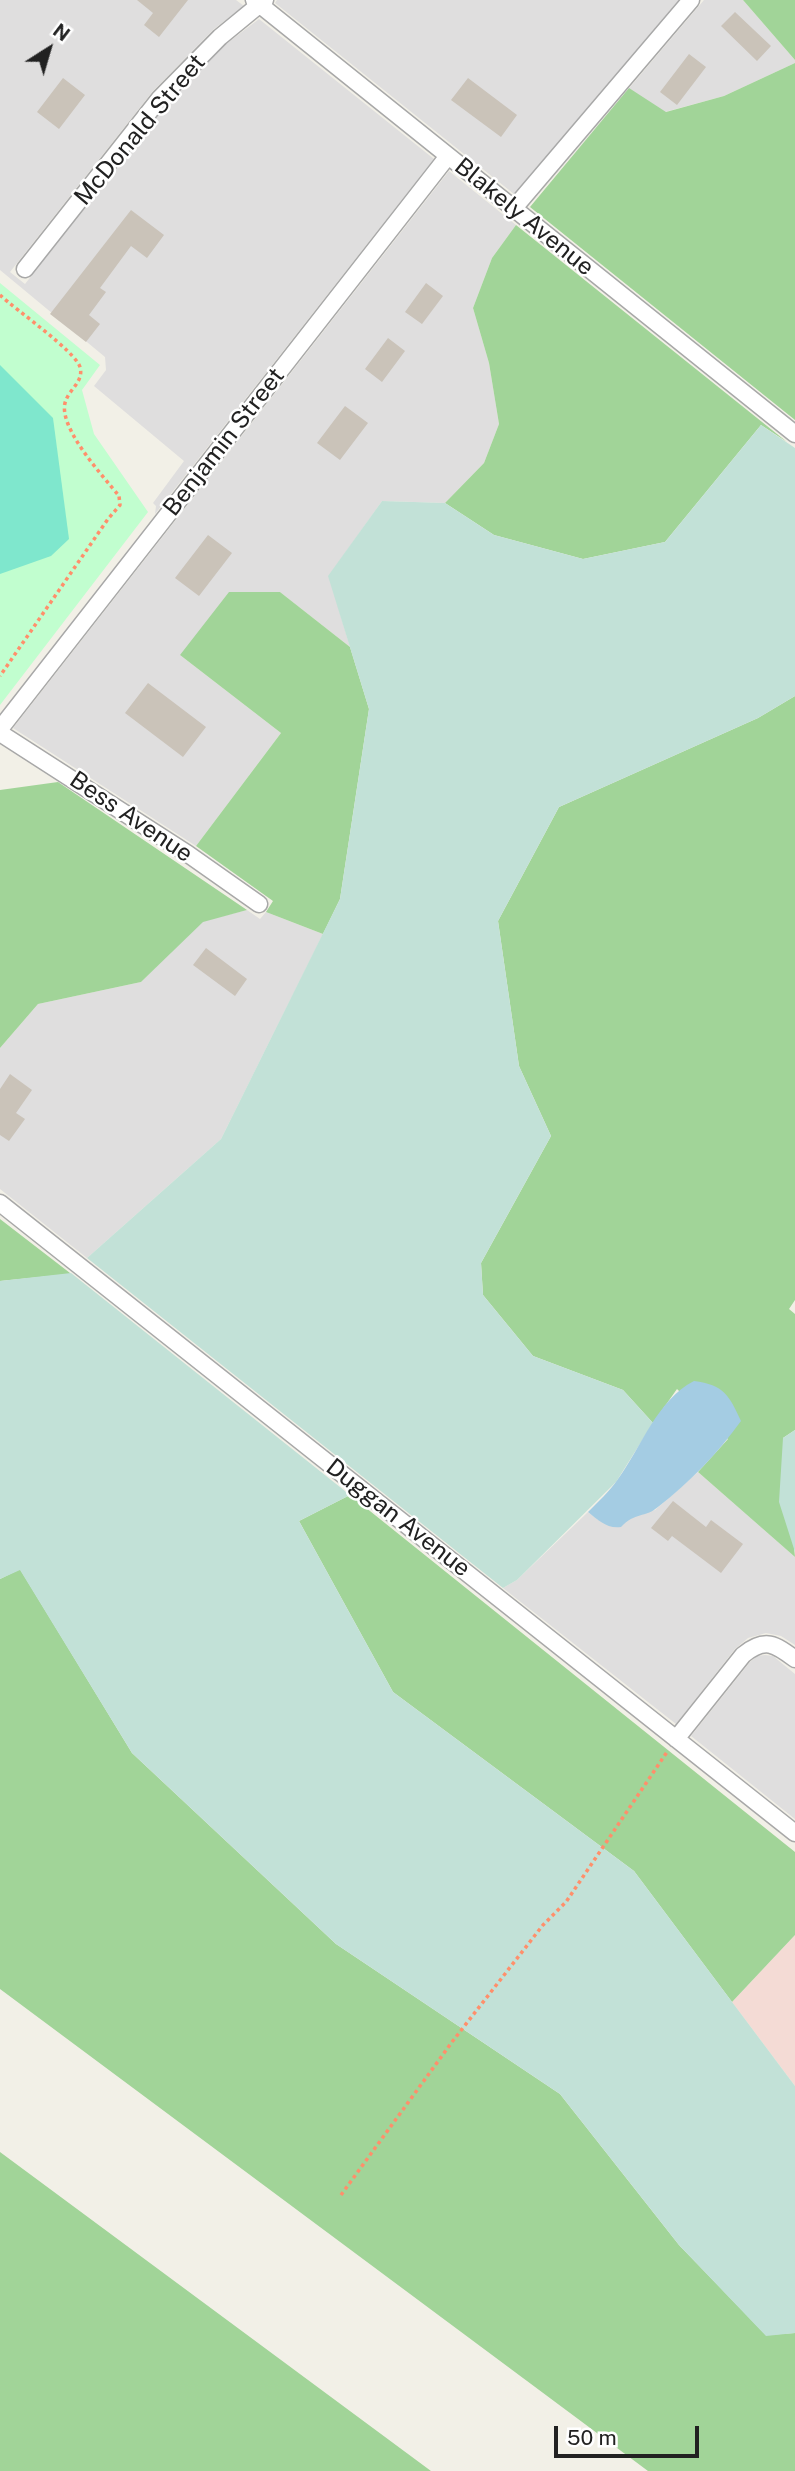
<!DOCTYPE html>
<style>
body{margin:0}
#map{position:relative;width:795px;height:2471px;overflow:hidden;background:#f2f0e7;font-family:"Public Sans",sans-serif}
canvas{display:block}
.north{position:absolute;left:14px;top:14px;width:70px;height:70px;-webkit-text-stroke:5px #fff;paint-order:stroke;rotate:37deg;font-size:19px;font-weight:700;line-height:28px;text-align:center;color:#212121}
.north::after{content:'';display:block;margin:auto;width:24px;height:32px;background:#212121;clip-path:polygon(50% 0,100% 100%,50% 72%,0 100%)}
.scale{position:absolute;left:554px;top:2426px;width:145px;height:32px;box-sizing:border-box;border:4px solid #212121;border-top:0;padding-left:9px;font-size:21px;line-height:24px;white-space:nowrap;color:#212121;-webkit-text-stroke:5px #fff;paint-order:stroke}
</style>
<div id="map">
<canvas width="795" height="2471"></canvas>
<div class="north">N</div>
<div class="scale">50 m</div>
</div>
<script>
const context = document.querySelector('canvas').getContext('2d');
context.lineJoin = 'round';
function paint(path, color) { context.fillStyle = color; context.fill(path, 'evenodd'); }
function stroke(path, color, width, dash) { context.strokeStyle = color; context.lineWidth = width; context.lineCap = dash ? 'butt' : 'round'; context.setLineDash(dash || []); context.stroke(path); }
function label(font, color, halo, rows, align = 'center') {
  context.font = font + ' "Public Sans",sans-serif'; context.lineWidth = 5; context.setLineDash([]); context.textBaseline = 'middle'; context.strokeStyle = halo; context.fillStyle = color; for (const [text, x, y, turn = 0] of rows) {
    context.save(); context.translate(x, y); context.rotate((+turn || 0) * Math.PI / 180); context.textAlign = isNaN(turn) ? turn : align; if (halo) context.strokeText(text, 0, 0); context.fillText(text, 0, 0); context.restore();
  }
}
paint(new Path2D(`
 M0,0H236L244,6L214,29L153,91L10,272L25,284L167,104L226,44L259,19L434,159L155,514L156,506L153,503L184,461L94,386L106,370L105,357L0,270Z
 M277,0H679L514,194L275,3Z
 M704,0H743L795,60V63L724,96L665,112L629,89L529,206Z
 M449,171L516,225L492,258L473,308L489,363L499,424L484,463L445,503L382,501L329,576L350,647L280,592L180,655L281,733L196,846L13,728Z
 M247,910L260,919L266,912L323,934L221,1139L87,1258L0,1189V1048L38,1004L141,982L203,921Z
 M698,1472L795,1557V1645L781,1636L766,1633L748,1638L735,1649L676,1724L503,1588L517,1580L588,1512L598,1520L630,1517L655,1510Z
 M765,1655L773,1656L795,1674V1819L691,1736L750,1662L757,1656Z`), '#dfdede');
paint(new Path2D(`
 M795,1935V2086L732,2002Z`), '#f4dbd5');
paint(new Path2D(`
 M743,0H795V60Z
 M795,63V420L530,207L629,88L666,112L724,96Z
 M516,225L787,442L761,425L665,542L583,559L494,535L445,503L484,463L499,424L489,363L473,308L492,258Z
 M229,592H280L350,647L369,709L340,899L323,934L266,912L273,901L196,846L281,733L180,655Z
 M795,696V1300L789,1309L795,1314V1430L783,1438L795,1557L698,1472L728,1439L677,1389L653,1423L623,1390L533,1356L483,1295L481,1263L551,1136L519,1066L498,921L559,807L758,718Z
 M58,782L247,910L203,922L141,982L38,1004L0,1048V790Z
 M0,1219L70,1273V1274L0,1281Z
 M350,1495L795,1852V1935L732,2002L634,1871L393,1692L299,1521Z
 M20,1569L132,1753L336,1944L560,2094L679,2245L766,2335L795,2333V2471H648L0,1989V1579Z
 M0,2152L431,2471H0Z`), '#a1d498');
paint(new Path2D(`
 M761,425L795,448V696L758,718L559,807L498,921L519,1066L551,1136L481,1263L483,1295L533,1356L623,1390L653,1423L616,1482L517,1580L503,1588L87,1258L221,1139L340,899L369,709L328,576L382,501L445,503L494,535L583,559L665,542Z
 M71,1273L350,1495L299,1521L393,1692L634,1871L795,2086V2333L766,2336L679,2245L560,2094L336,1944L132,1753L20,1570L0,1579V1281Z
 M795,1430V1552L779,1502L783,1438Z`), '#c2e1d7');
paint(new Path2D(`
 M0,283L100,365L82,390L94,434L148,512L0,705Z`), '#c1fecf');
paint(new Path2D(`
 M0,365L53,418L69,539L51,556L0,574Z`), '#7fe7cd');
paint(new Path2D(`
 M694,1381C724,1385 729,1395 741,1421C718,1453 690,1482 658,1507C645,1518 635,1512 621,1527C607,1529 598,1520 588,1512C598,1502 610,1491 618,1479C642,1446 657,1400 694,1381Z`), '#a4cce3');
paint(new Path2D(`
 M137,0H188L159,37L144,25L153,13Z
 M735,12L771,46L757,61L721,26Z
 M689,54L706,67L677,105L660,92Z
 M63,78L85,95L59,129L37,112Z
 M468,78L517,115L501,137L451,100Z
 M131,210L164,235L147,258L131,246L100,288L106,292L89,315L100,324L86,342L50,314Z
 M426,283L443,296L422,324L405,312Z
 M388,338L405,351L382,382L365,369Z
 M345,406L368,423L340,460L317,443Z
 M208,535L232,553L199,596L175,578Z
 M148,683L206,727L183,757L125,713Z
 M206,948L247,979L235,996L193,965Z
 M10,1074L32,1090L16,1113L25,1119L9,1141L0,1135V1089Z
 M673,1501L706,1527L711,1520L743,1544L721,1573L672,1536L668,1541L651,1528Z`), '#cac3b9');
const minor = new Path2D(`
 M254,0L795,434
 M514,208L691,0
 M25,269L160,98L220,37L265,0
 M0,729L448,156
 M0,733L188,854L259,904
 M0,1203L795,1833
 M676,1739L743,1655C765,1637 775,1644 795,1659`);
stroke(minor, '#a8a8a8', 19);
stroke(new Path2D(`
 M0,295C16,310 75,351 80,367C84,381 70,389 66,400C55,425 104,477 119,496L120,505L108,519L0,676
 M341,2195L452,2042L543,1925L566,1902L667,1752`), '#ff8f6b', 3.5, [3.5, 3.5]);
stroke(minor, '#fff', 16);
label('24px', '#212121', '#fff', [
 ["McDonald Street",140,130,-50],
 ["Blakely Avenue",524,217,39],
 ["Benjamin Street",224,442,-52],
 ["Bess Avenue",131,817,34],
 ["Duggan Avenue",398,1518,38]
]);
</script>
